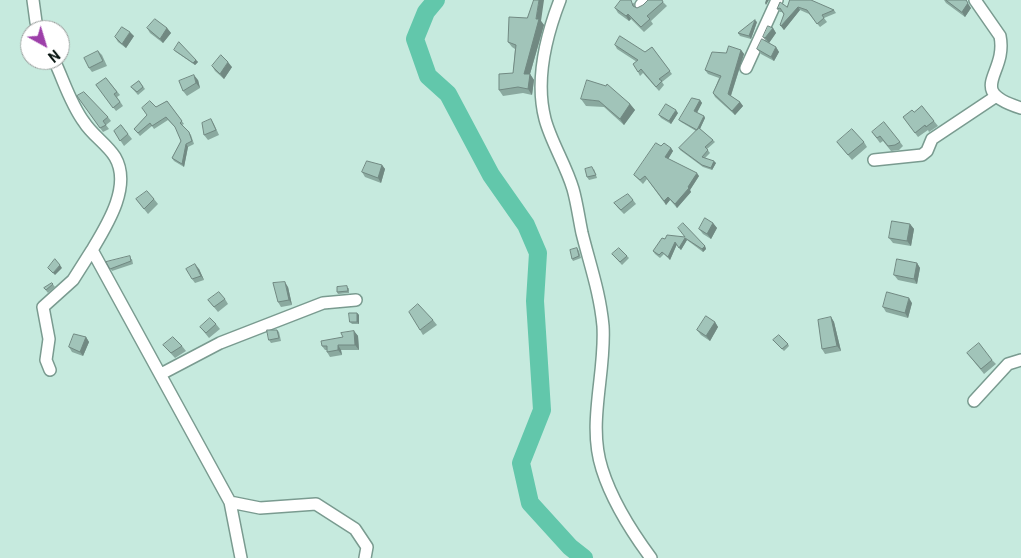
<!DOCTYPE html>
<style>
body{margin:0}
#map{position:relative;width:1021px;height:558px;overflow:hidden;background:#c6eade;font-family:Roboto,sans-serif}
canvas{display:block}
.north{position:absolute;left:20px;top:20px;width:50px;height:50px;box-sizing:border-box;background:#fff;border:1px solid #9ca19f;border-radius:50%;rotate:141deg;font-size:14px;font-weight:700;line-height:20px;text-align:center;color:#071410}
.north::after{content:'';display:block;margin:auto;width:18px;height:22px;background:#9d3fa9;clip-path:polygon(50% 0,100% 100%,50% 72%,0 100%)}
</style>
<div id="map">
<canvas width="1021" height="558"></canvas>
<div class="north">N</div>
</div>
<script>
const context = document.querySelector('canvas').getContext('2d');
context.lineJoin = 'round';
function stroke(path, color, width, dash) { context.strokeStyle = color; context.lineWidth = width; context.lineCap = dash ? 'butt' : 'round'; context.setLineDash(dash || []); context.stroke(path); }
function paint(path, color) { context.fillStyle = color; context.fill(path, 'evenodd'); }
stroke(new Path2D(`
 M436,0L426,12L415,39L428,76L448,94L491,175L526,225L538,253L535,301L542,410L521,463L530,503L570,547L584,558`), '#62c7ab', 18);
const street = new Path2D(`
 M33,0L36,22L39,30
 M560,0C546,36 535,80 545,119C551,142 566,165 573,189C577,203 579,219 582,233C590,265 600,293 603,326C606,373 587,423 602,469C612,501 631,531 651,558
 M975,0L1000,36C1008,75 964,90 1021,108
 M641,5L645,0
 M54,60C64,81 70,103 84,122C92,135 107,144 115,157C132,186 107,225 92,250L230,502L260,508L316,504L355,529L367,547L365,558
 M746,68L777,0
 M874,160L922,155L927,151L932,139L995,97
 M50,370L46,360L49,339L43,307L73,280L92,250
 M161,374L220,343L323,303L356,300
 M974,401L1008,364L1021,360
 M230,502L241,558`);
stroke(street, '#7a9b90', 14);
stroke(street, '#fff', 11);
paint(new Path2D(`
 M790,0L834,10L836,13L824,18L827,22L820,27L809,14L800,10L784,30L780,25L784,15L782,12H780L777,9L787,7Z
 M944,0H946L971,8L965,17L946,3Z
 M663,2L667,6L651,21L653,24L644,32L631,19L629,21L618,13L615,8L634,3L635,7L637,8Z
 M527,18L541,21L544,25L530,74L534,80L532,95L523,93L503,96L499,90L513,73L515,49L512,47L508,42Z
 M757,22L751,39L740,36L738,33Z
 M147,28H167L171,33L163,43L150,33Z
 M773,28L776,33L769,43L776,47L779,52L774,61L761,54L757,49L765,40L763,37Z
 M134,36L126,48L118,42L115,37Z
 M615,45L645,52L652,47L672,74L662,82L664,85L659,91L643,73L640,76L638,72L637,62L617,49Z
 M174,50L196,60L198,62L195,65L176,52Z
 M741,50L744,54L731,96L740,102L743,106L735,115L715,97L713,93L719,78L708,74L705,70L726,53Z
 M98,51L102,55L107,66L92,72L89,68Z
 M212,66L232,67L224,79L215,71Z
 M106,78L120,95L117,97L123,106L116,111L96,85Z
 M198,80L200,88L187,96L183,91Z
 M139,81L145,89L138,95L131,87Z
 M77,96L108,117L111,121L106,125L109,129L103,132Z
 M581,99L630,104L635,110L624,125L604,107L586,106Z
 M700,100L702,103L697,113L704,116L705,118L700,129L713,140L715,142L707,149L710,153L705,158L716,163L712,170L703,167L680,150L679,148L696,131L681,122L679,120Z
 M167,101L184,124L182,125L191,135L194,144L188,147L184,167L174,161L172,158L181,141L176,128L168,120L154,129L152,126L140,136L134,129L156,107Z
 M922,106L938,126L929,132L928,130L918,137L903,117L914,112Z
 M678,113L671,124L661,118L659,115Z
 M211,119L214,124L219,135L208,140L204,135Z
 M121,125L132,139L124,146L114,131Z
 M872,132L900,142L903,146L899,150L891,151L883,141L880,143Z
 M837,142H864L867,147L852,160Z
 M661,146L671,148L673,151L668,159L699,176L690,190L691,192L677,208L670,200L666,205L647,179L643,184L634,175Z
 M382,165L385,169L381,183L365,177L362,172Z
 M594,169L597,178L589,180L587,177Z
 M136,199H154L158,204L148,214Z
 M633,200L636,204L624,214L618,208L614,203Z
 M713,223L717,228L711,239L703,234L699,229Z
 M910,224L914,229L911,246L893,243L889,238Z
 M685,237L705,246L706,249L703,252L687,240L681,250L677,244L670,260L664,254L660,258L655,254L653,251L665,239Z
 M577,248L579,251L581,258L573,261L572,259Z
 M612,254L627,256L629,258L622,265Z
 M132,259L133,264L112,271L106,262Z
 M917,263L920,268L917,284L898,280L894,275Z
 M199,269L204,280L195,283L192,279Z
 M52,283L55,287L48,293L44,288Z
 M288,287L292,305L281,307L278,302Z
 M349,288V293L338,294L337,292Z
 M225,299L228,304L218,312L208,300Z
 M912,303L908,318L886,312L883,307Z
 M357,313L359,315V324H352L350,322Z
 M831,317L834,322L841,351L825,354L822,349Z
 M433,320L437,325L423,335L420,330Z
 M715,322L718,327L710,341L701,335L697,330Z
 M216,324L220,329L209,338L200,327Z
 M277,330L279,332L281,341L271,343L269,340Z
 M354,331L358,336L359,350H341L342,355L330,357L327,352V350H325L322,346L343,337Z
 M86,337L89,342L83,356L72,352L69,347Z
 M775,342L788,344L789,346L784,351Z
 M163,345L182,346L186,351L175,358Z
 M967,353L992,360L996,364L984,374Z`), '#8aa99f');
paint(new Path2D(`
 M539,0H544L541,21L544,25L530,74L534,80L532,95L528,89L524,74L536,19Z
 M766,0H769L766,5L765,3Z
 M966,0L971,8L965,17L962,12Z
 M798,7L800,10L784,30L781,26Z
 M628,14L631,19L629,21L626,16Z
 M755,20L757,22L751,39L749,36Z
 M167,28L171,33L163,43L160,39Z
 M773,28L776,33L769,43L765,38Z
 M130,32L134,36L126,48L122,44Z
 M776,47L779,52L774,61L771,57Z
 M741,50L744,54L730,98L728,94Z
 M196,60L198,62L195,65L193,63Z
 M228,62L232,67L224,79L220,74Z
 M194,75L198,80L200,88L196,83Z
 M700,100L702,103L696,114L694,111Z
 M740,102L743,106L735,115L732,111Z
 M630,104L635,110L624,125L620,119Z
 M676,110L678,113L671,124L669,121Z
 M704,116L705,118L698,133L697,130Z
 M186,144L188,147L184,167L182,164Z
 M671,148L673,151L667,161L665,157Z
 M714,161L716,163L712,170L711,168Z
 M382,165L385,169L381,183L378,178Z
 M697,173L699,176L690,190L691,192L677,208L675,204Z
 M668,197L670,200L666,205L664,201Z
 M713,223L717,228L711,239L707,234Z
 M910,224L914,229L911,246L907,241Z
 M685,238L687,240L681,250L679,248Z
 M675,242L677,244L670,260L668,257Z
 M705,246L706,249L703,252L702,249Z
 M917,263L920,268L917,284L914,279Z
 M195,264L199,269L204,280L201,276Z
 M60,265L62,268L55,275L53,273Z
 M285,282L288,287L292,305L289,300Z
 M909,298L912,303L908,318L905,313Z
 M357,313L359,315V324L357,322Z
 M831,317L834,322L841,351L837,346Z
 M715,322L718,327L710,341L706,336Z
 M354,331L358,336L359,350L355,345Z
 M86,337L89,342L83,356L80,352Z
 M338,345L341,350L342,355L338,350Z`), '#718982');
const building = new Path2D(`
 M534,0H539L536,19H539L524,74H530L528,89L518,87L499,90V74L513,73L516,45L508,42L509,17L527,18Z
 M621,0H631L633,6L637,8L643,5L648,0H662L663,2L647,16L650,19L641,27L628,14L626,16L615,8Z
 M790,0H811L834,10L822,15L824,18L817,24L807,10L798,7L781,26L780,25L784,14L780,8L777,9L780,2L787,7Z
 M946,0H966L968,3L962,12Z
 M155,19L167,28L160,39L147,28Z
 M755,20L749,36L738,33L752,22Z
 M768,26L773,28L765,38L763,37Z
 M122,27L130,32L122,44L115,37Z
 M620,36L645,52L652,47L670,71L659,79L662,81L656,87L641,69L638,72L633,64L638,60L615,45Z
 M762,39L776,47L771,57L757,49Z
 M179,42L196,60L193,63L174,50Z
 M729,46L741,50L728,94L740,102L732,111L713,93L721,76L705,70L712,52L726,53Z
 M98,51L103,61L89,68L84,58Z
 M221,55L228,62L220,74L212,66Z
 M194,75L196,83L183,91L179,81Z
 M106,78L117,92L114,94L120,102L113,108L96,85Z
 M587,80L606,86L607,84L630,104L620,119L599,101L581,99Z
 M139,81L143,87L137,92L131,87Z
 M84,92L108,117L103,121L106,125L100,128L77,96Z
 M692,98L700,100L694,111L704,116L697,130L679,120Z
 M150,101L156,107L167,101L182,121L180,123L189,132L192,141L186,144L182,164L172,158L181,141L175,127L166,117L152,126L150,123L138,133L134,129L147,115L142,108Z
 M666,104L676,110L669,121L659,115Z
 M922,106L934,121L926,127L925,125L915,133L903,117L912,110L914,112Z
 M211,119L216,130L204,135L202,123Z
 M884,122L900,142L895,145L888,146L880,136L877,138L872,132Z
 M121,125L128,134L120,141L114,131Z
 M699,128L713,140L705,147L708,150L702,157L714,161L711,168L702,165L679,148Z
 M852,129L864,142L848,155L837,142Z
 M656,143L661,146L664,143L671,148L665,157L697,173L688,187L689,188L675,204L668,197L664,201L645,176L640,180L634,175Z
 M367,161L382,165L378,178L362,172Z
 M592,167L596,175L587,177L585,169Z
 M147,191L154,199L144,209L136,199Z
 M628,194L633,200L621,210L614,203Z
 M705,218L713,223L707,234L699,229Z
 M892,221L910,224L907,241L889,238Z
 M683,223L705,246L702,249L685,238L679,248L675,242L668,257L662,252L659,255L653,251L662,238L665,239L667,235L685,237L678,228Z
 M577,248L579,256L572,259L570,250Z
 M619,248L627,256L620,262L612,254Z
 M130,256L131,261L110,269L106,262Z
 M55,259L60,265L53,273L48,268Z
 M897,259L917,263L914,279L894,275Z
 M195,264L201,276L192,279L186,269Z
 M285,282L289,300L278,302L273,283Z
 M52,283L53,284L46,290L44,288Z
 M347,286L348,291L337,292V287Z
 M219,292L225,299L214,307L208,300Z
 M887,292L909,298L905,313L883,307Z
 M418,304L433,320L420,330L409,312Z
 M349,313H357V322H350Z
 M706,316L715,322L706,336L697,330Z
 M831,317L837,346L822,349L818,320Z
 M210,318L216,324L206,333L200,327Z
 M267,330H277L279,338L269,340Z
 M354,331L355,345H338V350L327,352V346H322L321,341L343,337L341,333Z
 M74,334L86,337L80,352L69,347Z
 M779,335L788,344L782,349L773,340Z
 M173,337L182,346L171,353L163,345Z
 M979,343L992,360L981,369L967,353Z`);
paint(building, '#a1c4b9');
stroke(building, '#718982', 1);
</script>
